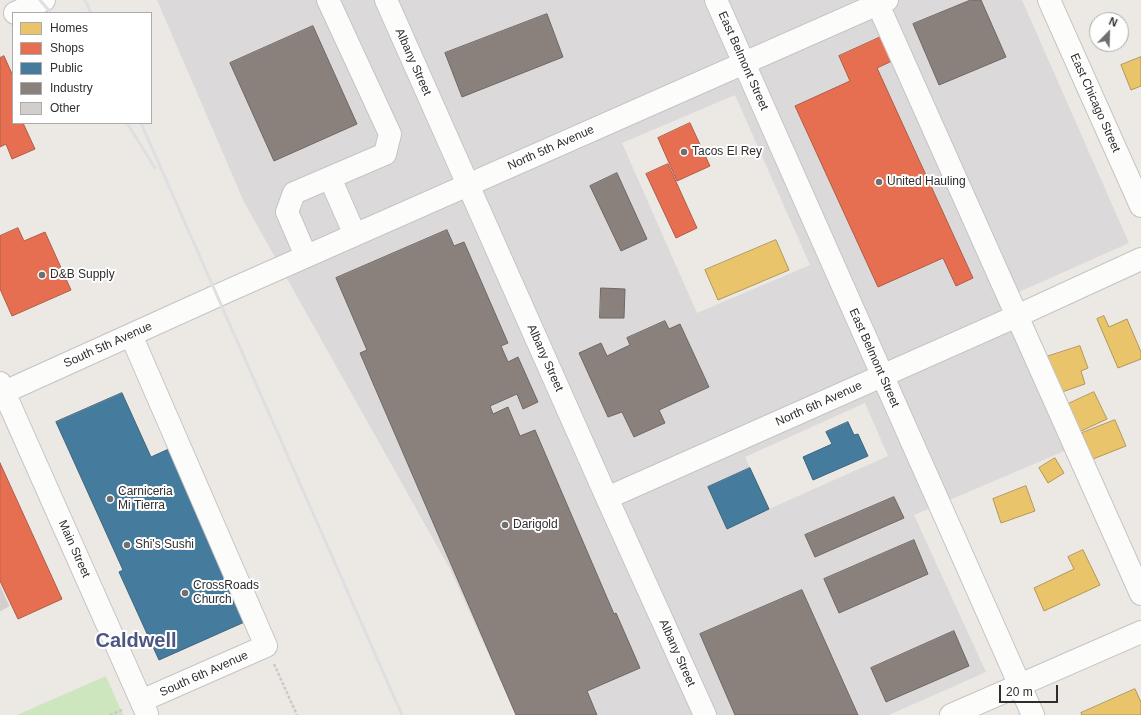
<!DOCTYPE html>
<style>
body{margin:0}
#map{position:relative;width:1141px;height:715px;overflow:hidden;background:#ece8e4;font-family:Helvetica,sans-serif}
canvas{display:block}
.legend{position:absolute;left:12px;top:12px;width:140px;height:112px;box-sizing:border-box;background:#fff;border:1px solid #ababab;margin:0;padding:5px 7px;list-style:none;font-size:12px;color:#2e2e2e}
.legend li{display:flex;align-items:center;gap:8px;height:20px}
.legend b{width:20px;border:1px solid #ababab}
.north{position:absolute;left:1089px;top:12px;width:40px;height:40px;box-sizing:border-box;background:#fff;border:1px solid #ababab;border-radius:50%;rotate:23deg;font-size:11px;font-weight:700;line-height:16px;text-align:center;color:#2e2e2e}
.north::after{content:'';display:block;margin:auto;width:14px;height:18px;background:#706f6e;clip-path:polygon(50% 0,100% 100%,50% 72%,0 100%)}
.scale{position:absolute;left:999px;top:685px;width:59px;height:18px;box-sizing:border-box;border:2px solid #2e2e2e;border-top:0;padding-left:5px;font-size:12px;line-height:14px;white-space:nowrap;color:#2e2e2e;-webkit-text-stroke:3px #fff;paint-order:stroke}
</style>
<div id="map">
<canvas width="1141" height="715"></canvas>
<ul class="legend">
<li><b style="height:11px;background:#e9c46a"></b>Homes</li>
<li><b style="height:11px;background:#e76f51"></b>Shops</li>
<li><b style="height:11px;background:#457b9d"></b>Public</li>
<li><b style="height:11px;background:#8a817c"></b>Industry</li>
<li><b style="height:11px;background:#d1cecb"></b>Other</li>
</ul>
<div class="north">N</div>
<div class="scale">20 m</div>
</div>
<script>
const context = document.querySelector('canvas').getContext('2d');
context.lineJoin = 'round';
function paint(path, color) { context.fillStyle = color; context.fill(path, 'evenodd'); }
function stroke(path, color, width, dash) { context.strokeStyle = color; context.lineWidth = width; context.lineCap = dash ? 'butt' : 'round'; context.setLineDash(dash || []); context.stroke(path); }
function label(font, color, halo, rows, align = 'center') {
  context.font = font + ' Helvetica,sans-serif'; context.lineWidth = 4; context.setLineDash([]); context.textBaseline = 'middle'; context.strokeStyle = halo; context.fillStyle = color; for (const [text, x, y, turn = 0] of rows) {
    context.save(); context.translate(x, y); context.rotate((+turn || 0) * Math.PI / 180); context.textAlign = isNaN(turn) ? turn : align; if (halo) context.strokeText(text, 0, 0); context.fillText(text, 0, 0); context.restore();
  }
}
paint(new Path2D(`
 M157,0H1022L1129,243L1001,300L1067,450L914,515L986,672L889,715H516L450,569L244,202ZM735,95L810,265L697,313L622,143ZM865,403L888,456L769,509L745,457Z`), '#dcd9db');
paint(new Path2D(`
 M106,676L123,715H17Z`), '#cee6be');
const homes = new Path2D(`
 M1141,57V86L1131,90L1121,65Z
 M776,240L789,270L718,300L705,270Z
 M1104,316L1109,327L1127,319L1141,352V359L1118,368L1097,319Z
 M1080,346L1088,368L1081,371L1085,384L1059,393L1046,357Z
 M1094,392L1107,419L1079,432L1066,405Z
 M1115,420L1126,446L1093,459L1082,433Z
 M1055,458L1064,473L1048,483L1039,468Z
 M1026,486L1035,511L1001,523L993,499Z
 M1083,550L1100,585L1044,611L1034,588L1074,569L1068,557Z
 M1135,689L1141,702V715H1082L1081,713Z`);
paint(homes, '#e9c46a');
stroke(homes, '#b19758', 1);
const shops = new Path2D(`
 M883,36L894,60L877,68L973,278L956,286L943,258L878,287L795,106L850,81L839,56Z
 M4,56L13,76V123H23L35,149L12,159L6,144L0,147V58Z
 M690,123L710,166L677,181L658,138Z
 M668,164L697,228L676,238L646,174Z
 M18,228L24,241L45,232L71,290L12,316L0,289V236Z
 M0,463L62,599L18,619L0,581Z`);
paint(shops, '#e76f51');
stroke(shops, '#b05c46', 1);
const public = new Path2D(`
 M122,393L151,457L171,448L249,620L159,660L119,572L123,570L56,422Z
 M848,422L854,435L858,434L868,456L813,480L803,457L832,444L826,432Z
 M750,468L769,509L727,529L708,487Z`);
paint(public, '#457b9d');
stroke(public, '#3e647c', 1);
const industry = new Path2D(`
 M971,0H981L1006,57L939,85L913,24Z
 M547,14L563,57L462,97L445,53Z
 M313,26L357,124L274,161L230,63Z
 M617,173L647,239L621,251L590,186Z
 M447,230L454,246L464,242L508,343L501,346L508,362L518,357L538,402L523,409L517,394L490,406L493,414L508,407L520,436L535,430L614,614L616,613L640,668L587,691L597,715H516L360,353L367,350L336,278Z
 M601,288L625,289L624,318H600Z
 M665,321L669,329L680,324L709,387L659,410L665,423L634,437L622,412L608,417L579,353L601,343L607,356L630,345L627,338Z
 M894,497L904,518L815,557L805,535Z
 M914,540L928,574L839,613L824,579Z
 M802,590L858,715H735L700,634Z
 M954,631L969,666L886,702L871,668Z`);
paint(industry, '#8a817c');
stroke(industry, '#6e6865', 1);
const building = new Path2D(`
 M0,586L9,606L0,611Z`);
paint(building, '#d1cecb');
stroke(building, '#d7d4d0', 1);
const minor = new Path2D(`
 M386,0L607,498L705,715
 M716,0L1033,715
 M876,0L1141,594
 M1049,0L1141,206
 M15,13L44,0
 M330,178L355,235
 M306,256L287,212L294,193L385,154L390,134L328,0
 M131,335L266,646L141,701
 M0,383L147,714
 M0,394L230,290L887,0
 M607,498L1017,316L1141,259
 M951,715L1141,632`);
stroke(minor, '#c5c4c5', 24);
stroke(new Path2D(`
 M274,664L297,715
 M110,715L122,710`), '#c9c9c8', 2.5, [3, 2]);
stroke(minor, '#fcfcfb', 22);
stroke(new Path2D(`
 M40,0L51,13
 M85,0L91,13
 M127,123L155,168
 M141,123L402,715`), '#dfdfe1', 3);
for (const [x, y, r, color] of [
 [684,152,4,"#706f6e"],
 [879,182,4,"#706f6e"],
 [42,275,4,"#706f6e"],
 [110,499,4,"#706f6e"],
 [505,525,4,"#706f6e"],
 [127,545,4,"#706f6e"],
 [185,593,4,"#706f6e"]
]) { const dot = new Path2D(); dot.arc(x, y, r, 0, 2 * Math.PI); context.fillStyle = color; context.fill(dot); stroke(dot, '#fff', 1.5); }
label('12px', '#2e2e2e', '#fff', [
 ["East Belmont Street",743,61,66],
 ["Albany Street",413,62,66],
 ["East Chicago Street",1095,103,66],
 ["North 5th Avenue",551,148,-24],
 ["South 5th Avenue",108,345,-24],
 ["Albany Street",545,358,66],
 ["East Belmont Street",874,358,66],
 ["North 6th Avenue",819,404,-24],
 ["Main Street",74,549,66],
 ["Albany Street",677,653,66],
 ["South 6th Avenue",204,674,-24]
]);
label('12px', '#2e2e2e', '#fff', [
 ["Tacos El Rey",692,152],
 ["United Hauling",887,182],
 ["D&B Supply",50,275],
 ["Carniceria",118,492],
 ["Mi Tierra",118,506],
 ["Darigold",513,525],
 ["Shi's Sushi",135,545],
 ["CrossRoads",193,586],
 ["Church",193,600]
], 'left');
label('bold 20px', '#4d5680', '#fff', [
 ["Caldwell",136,641]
]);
</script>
